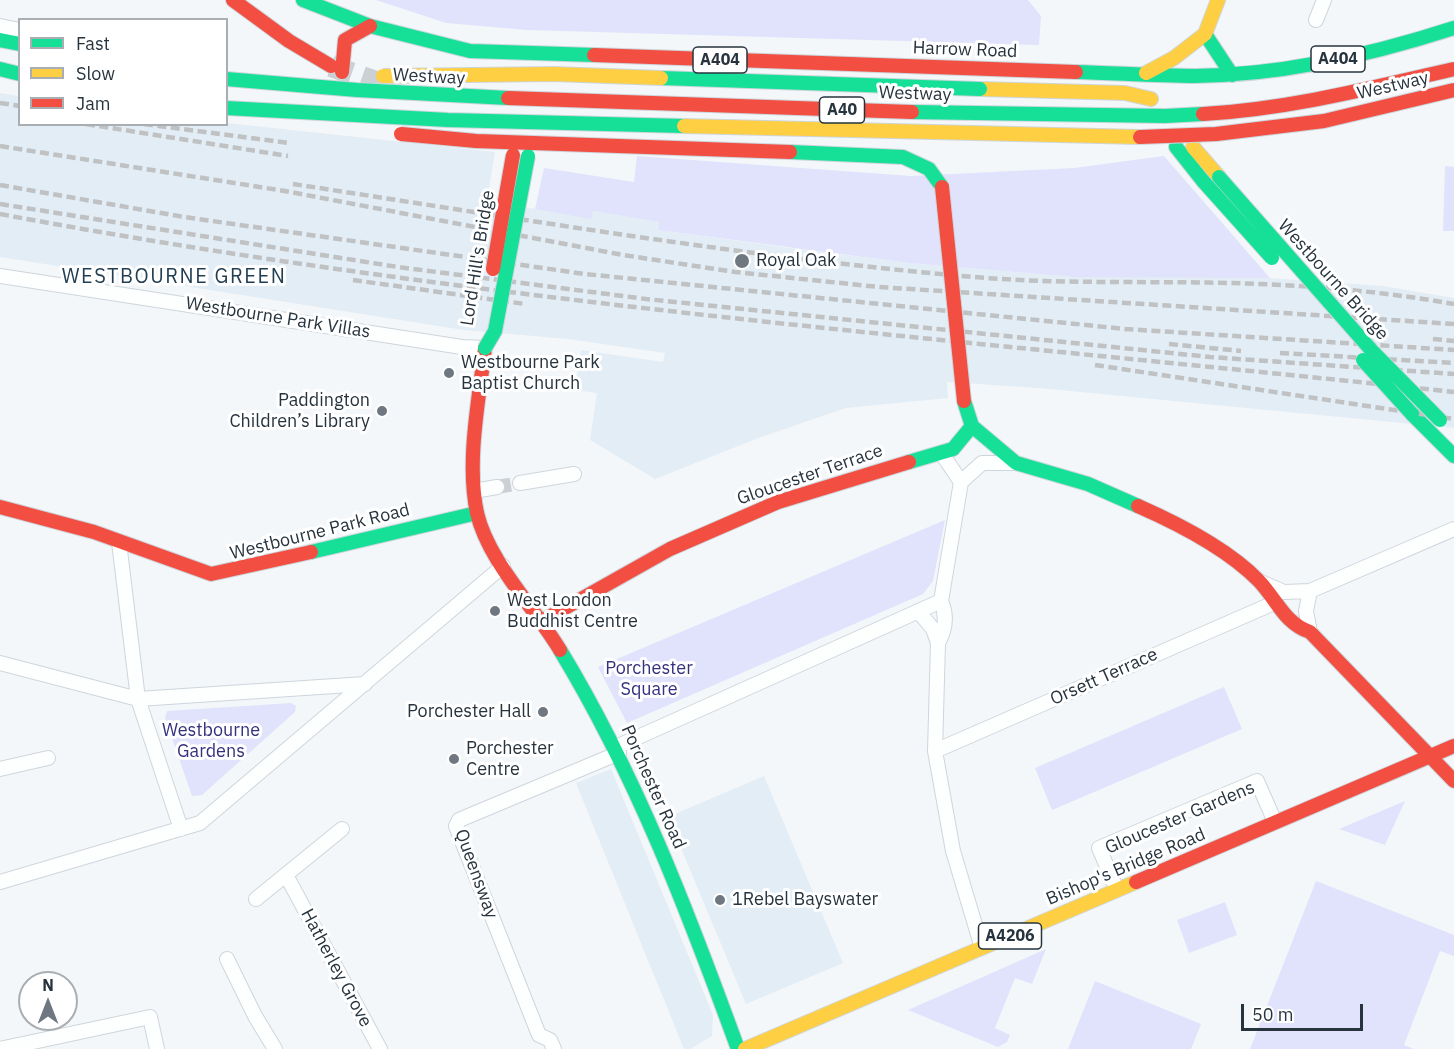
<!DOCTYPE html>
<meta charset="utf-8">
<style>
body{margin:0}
#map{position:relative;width:1454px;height:1049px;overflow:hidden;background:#f4f7fa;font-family:"IBM Plex Sans",sans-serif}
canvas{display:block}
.legend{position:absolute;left:18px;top:18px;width:210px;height:108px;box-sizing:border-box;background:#fff;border:2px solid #a9aeb2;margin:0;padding:8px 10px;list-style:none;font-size:18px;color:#27343e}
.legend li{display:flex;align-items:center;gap:12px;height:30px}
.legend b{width:30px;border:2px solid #a9aeb2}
.north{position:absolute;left:18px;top:971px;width:60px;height:60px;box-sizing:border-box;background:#fff;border:2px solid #a9aeb2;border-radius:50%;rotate:0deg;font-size:16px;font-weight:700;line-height:24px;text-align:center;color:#27343e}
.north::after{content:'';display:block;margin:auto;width:21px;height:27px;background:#6f7880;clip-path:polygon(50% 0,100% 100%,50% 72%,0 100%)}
.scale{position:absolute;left:1241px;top:1004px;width:122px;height:27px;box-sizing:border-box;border:3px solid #27343e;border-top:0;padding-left:8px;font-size:18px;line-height:21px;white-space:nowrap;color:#27343e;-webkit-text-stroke:4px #fff;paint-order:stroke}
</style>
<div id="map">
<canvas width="1454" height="1049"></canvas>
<ul class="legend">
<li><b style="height:8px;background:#16e098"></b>Fast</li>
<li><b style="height:8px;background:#ffcf43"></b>Slow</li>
<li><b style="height:8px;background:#f24e42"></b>Jam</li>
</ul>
<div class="north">N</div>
<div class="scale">50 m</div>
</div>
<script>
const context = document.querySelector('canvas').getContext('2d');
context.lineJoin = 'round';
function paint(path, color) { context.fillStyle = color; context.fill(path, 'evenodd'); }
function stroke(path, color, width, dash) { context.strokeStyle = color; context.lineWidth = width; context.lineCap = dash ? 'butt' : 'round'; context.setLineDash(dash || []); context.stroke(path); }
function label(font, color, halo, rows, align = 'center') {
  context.font = font + ' "IBM Plex Sans",sans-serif'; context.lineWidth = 6; context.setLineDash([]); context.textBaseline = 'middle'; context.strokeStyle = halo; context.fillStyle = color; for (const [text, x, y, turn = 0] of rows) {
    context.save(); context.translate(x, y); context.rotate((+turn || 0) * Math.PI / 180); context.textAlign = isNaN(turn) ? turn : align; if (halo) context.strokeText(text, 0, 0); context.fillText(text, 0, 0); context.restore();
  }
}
paint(new Path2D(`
 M0,93L19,96L20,124L227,123L495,152L487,201L590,218L593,211L659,222L658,230L790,248L909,263L1074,277H1254L1383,286L1454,298V428L1039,388L947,382L948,398L846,408L761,437L655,479L590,440L597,393L575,390L581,350L663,362L665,353L568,339L464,330L0,257Z
 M611,769L713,1015L712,1036L690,1049H684L576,783Z
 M764,776L843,963L746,1004L668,817Z`), '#e3edf5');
paint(new Path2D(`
 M376,0H1028L1041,16L1039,45L527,30L446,23Z
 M637,156L911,176L1074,168L1164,156L1270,278L1074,277L909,263L658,230L659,222L593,211L591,219L535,209L544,168L634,182Z
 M1445,166L1454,167V231H1443Z
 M945,520L933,581L923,594L627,723L598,667Z
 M1224,687L1242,729L1052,810L1035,768Z
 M291,703L296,706L295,712L202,795L192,796L165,718L167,711Z
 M1405,801L1385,845L1339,829Z
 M1316,881L1454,935V956L1440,951L1404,1045L1414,1049H1250Z
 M1225,902L1237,935L1189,953L1177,920Z
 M1046,949L1032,984L1015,978L995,1028L1010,1035L1007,1042L998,1047L908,1010Z
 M1095,981L1201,1024L1191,1049H1068Z`), '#e0e3fb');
stroke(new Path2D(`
 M497,487L520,483`), '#cbd0d4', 14, [14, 7]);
stroke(new Path2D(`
 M331,66L390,87`), '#cbd0d4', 22, [22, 11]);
const street = new Path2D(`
 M1316,20L1324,0
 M0,26L20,30
 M0,276L462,347L485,348
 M961,482L982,463H1016
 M520,483L574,474
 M474,491L497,487
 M1261,582L1284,592L1310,591L1454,529
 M1310,591L1306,611L1310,632
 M941,601C947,615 946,629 938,643L935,751L953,851L982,948
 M941,601L961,482L942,454
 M918,611L933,629L938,643
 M0,663L138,699L119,542
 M616,747L941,601
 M935,751L1274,603
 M0,769L48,758
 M181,829L138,699L365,684
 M286,875L380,1049
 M0,882L200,823L503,566
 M1117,890L1099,848L1257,781L1275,822
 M256,899L342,829
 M227,959L255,1016L275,1049
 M0,1049L150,1017L157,1049
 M554,1049L550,1040L539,1035L456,826L459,820L619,753`);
const fast = new Path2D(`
 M303,0L370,26L470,51L594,55
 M1205,34L1232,75
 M0,40L20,44
 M0,69L20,74
 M1076,72C1116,73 1155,76 1195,76C1283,75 1371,55 1454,28
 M1176,147L1203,181
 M790,152L903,157L929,169L942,187
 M964,401L972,426
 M1412,414L1454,456
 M909,462L953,449L972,426L1016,463L1088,484L1138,506
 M311,552L477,513
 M560,650C636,775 688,912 738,1049`);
const slow = new Path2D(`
 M1146,73L1174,58L1205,34L1218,0
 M980,89L1125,93L1151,99
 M1193,147L1219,177
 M745,1049L1136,882`);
const jam = new Path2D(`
 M233,0L289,41L331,66
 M594,55L1076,72
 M342,72L345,40L370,26
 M485,348C479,399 466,462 477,513C488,561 535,608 560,650
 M1138,506C1179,524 1228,549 1259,581C1277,600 1284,623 1310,632L1454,781
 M0,507L94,532L211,574L311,552
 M542,621L670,549L778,502L909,462
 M1136,882L1454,746`);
stroke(street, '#cdd6dc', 16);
stroke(fast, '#cdd6dc', 16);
stroke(slow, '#cdd6dc', 16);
stroke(jam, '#cdd6dc', 16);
stroke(street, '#fdfefe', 14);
stroke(fast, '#16e098', 14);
stroke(slow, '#ffcf43', 14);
stroke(jam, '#f24e42', 14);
stroke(new Path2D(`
 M0,103L20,106
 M86,124L288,156
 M144,124L289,143
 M0,146L285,191L623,255L735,272L879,287L1454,324
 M293,184C523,219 754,259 986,278C1068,284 1150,281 1232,283C1306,285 1381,291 1454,304
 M0,185L184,217L585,274L1125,329L1454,350
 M0,204L398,267L646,299L1210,357L1454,374
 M0,214C481,304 968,340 1454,392
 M353,280L525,304
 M1433,339L1454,341
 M1169,344L1241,351
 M1280,353L1454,363
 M1095,365L1454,419`), '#bfc1c2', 4.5, [9, 4.5]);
const fastBridge = new Path2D(`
 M661,78L980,89
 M226,79L357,90L508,98
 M226,108L448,120L684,126
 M912,112L1165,116L1203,114
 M1219,177L1373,352L1440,420
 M1203,181L1272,258
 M485,348L495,331L528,156
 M1363,360L1412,414`);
const slowBridge = new Path2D(`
 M383,76L554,74L661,78
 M684,126L1140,137`);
const jamBridge = new Path2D(`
 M508,98L912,112
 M1203,114C1289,109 1371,88 1454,69
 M401,134L476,141L790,152
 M1140,137L1216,134L1324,121L1454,90
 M942,187L964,401
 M493,269L513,155`);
stroke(fastBridge, '#cdd6dc', 16, []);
stroke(slowBridge, '#cdd6dc', 16, []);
stroke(jamBridge, '#cdd6dc', 16, []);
stroke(fastBridge, '#16e098', 14);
stroke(slowBridge, '#ffcf43', 14);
stroke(jamBridge, '#f24e42', 14);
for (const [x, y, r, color] of [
 [742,261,8,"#6f7880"],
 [449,373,6,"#6f7880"],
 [382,411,6,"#6f7880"],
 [495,611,6,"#6f7880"],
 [543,712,6,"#6f7880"],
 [454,759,6,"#6f7880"],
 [720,900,6,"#6f7880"]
]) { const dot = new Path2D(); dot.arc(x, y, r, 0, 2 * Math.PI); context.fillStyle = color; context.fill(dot); stroke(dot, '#fff', 2); }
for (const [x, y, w] of [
 [1338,59,54],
 [720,60,54],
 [842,110,45],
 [1010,936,63]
]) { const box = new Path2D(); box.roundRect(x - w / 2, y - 13, w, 26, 4.5); context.fillStyle = '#fff'; context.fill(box); stroke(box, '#27343e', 1.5); }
label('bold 16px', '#27343e', null, [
 ["A404",1338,59],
 ["A404",720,60],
 ["A40",842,110],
 ["A4206",1010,936]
]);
label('18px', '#27343e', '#fff', [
 ["Harrow Road",965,50,2],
 ["Westway",429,77,3],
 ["Westway",1393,86,-13],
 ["Westway",915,94,2],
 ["Lord Hill's Bridge",478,258,-81],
 ["Westbourne Bridge",1333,280,48],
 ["Westbourne Park Villas",278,318,9],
 ["Gloucester Terrace",810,475,-19],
 ["Westbourne Park Road",320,532,-14],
 ["Orsett Terrace",1104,677,-24],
 ["Porchester Road",653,787,66],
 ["Gloucester Gardens",1180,818,-23],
 ["Bishop's Bridge Road",1126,867,-23],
 ["Queensway",476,874,70],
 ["Hatherley Grove",336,968,62]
]);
label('18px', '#27343e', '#fff', [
 ["Royal Oak",756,261],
 ["Westbourne Park",461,363],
 ["Baptist Church",461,384],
 ["Paddington",370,401,"right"],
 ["Children’s Library",370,422,"right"],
 ["West London",507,601],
 ["Buddhist Centre",507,622],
 ["Porchester Hall",531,712,"right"],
 ["Porchester",466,749],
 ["Centre",466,770],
 ["1Rebel Bayswater",732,900]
], 'left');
label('18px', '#35317d', '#fff', [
 ["Porchester",649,669],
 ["Square",649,690],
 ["Westbourne",211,731],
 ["Gardens",211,752]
]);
context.letterSpacing = '1.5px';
label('20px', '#223e53', '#fff', [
 ["WESTBOURNE GREEN",174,277]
]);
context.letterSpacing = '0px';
</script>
